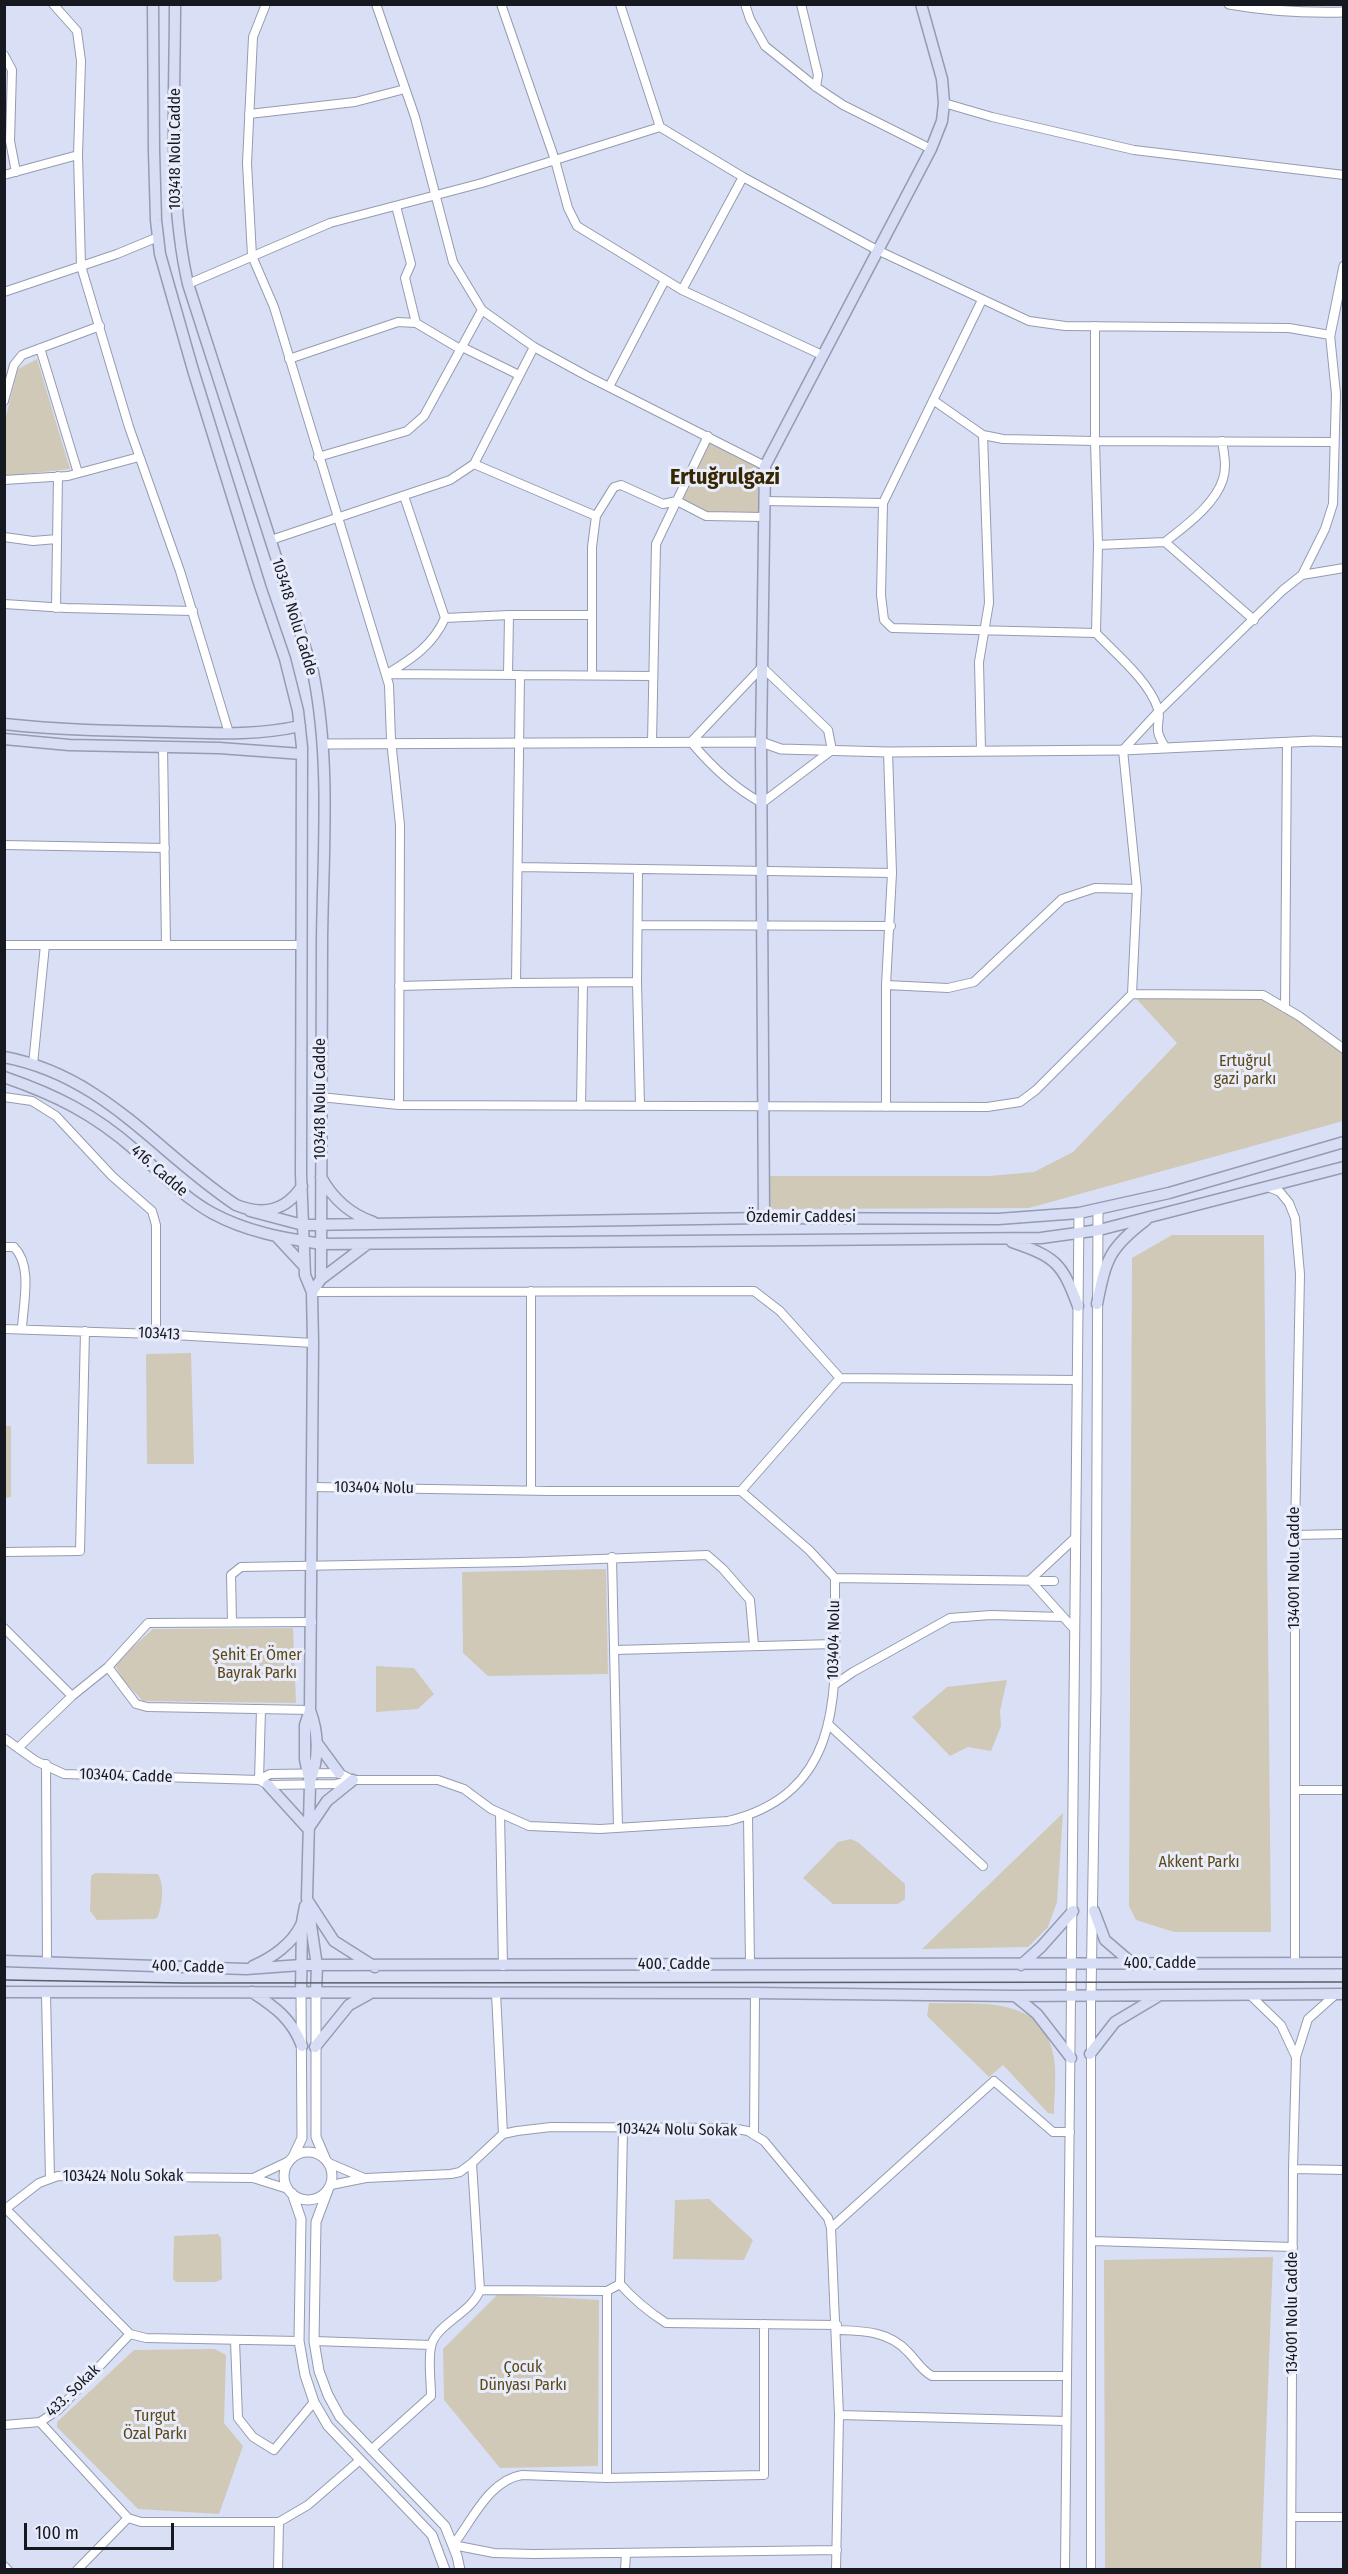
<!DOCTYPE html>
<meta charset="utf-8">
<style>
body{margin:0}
#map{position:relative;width:1348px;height:2574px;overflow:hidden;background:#d9e0f6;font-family:"Fira Sans Condensed",sans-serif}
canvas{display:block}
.frame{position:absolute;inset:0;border:6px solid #171921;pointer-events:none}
.scale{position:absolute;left:24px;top:2523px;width:150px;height:27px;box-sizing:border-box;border:3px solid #171921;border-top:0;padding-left:8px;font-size:18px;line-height:21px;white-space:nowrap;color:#171921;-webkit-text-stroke:4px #e9edfb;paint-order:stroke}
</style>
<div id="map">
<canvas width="1348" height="2574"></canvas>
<div class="frame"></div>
<div class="scale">100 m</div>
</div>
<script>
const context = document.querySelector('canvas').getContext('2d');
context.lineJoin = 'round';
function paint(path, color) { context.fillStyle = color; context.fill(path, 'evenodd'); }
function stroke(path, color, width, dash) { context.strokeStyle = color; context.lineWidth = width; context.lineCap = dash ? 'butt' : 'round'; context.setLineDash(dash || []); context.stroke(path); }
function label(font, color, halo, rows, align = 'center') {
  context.font = font + ' "Fira Sans Condensed",sans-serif'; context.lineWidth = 6; context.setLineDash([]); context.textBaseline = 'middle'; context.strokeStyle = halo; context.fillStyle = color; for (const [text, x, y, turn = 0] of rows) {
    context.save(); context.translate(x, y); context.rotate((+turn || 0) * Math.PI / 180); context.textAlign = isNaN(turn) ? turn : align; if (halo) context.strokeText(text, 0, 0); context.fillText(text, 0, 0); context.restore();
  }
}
paint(new Path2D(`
 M37,359L70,469L5,476V420L18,369Z
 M708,436L765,466L764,517L706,516L677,501Z
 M1132,994L1263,995L1343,1049V1121L1029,1208L764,1209L763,1176H989L1034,1172L1073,1152L1177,1043Z
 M1172,1235H1264L1271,1932H1174L1136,1920L1129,1906L1132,1258Z
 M191,1353L194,1464H147L146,1354Z
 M5,1426H11V1497L5,1498Z
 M606,1569L608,1674L488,1676L463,1653L462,1572Z
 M293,1628L296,1703L143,1701L124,1681L115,1666L119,1659L153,1629Z
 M376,1666L414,1668L434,1694L418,1709L376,1712Z
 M1007,1680L1000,1711L1001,1726L991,1751L968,1747L950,1756L912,1717L947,1687Z
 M1063,1813L1057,1902L1048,1927L1028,1947L922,1949Z
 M851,1839L859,1843L905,1884V1899L898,1904H833L803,1878L838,1842Z
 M95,1873L158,1874C165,1885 162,1904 158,1917L155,1919L97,1920L90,1911L91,1876Z
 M929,2003C973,2005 1038,1994 1052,2049C1058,2070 1054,2093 1054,2114L1048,2113L1003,2065L989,2077L927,2016Z
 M709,2199L753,2240L744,2260L673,2259L675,2200Z
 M218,2234L221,2238L222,2279L216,2282H176L173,2279L174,2236Z
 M1273,2257L1261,2569H1105L1104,2260Z
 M498,2294L599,2300L598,2466L500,2468L444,2400L443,2349Z
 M215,2349L226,2355L224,2423L243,2446L219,2514L138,2509L57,2427V2422L134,2350Z`), '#d0c9b7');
const minor = new Path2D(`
 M53,4L77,31L81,61L78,155L81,266L129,427L180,571L229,733
 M266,4L253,37L247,163L252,256L274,307L389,685L391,740L400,825L399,1105
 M376,4L415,117L453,262L482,310L534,347L587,376L765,466
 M501,4L555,160L568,208L577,226L682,290L822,355
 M745,4L750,19L765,46L816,87L843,105L931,149
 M801,4L818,75L816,87
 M4,55L12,70L10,141L16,172
 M944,103L992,117L1134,150L1344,175
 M249,114L355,102L405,89
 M4,175L78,155
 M396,206L411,264L405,278L416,323
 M188,284L330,223L482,183L660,127
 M682,290L743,177
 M4,292L117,254L158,237
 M462,347L519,375
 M40,348L78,473
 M289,359L398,322L416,323L460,349
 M610,385L665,280
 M933,400L983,435L1003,439L1095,441V326
 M4,401L14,365L22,355L100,326
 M318,457L407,431L424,416L482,310
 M474,464L596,516
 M4,480L68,476L139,457
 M764,501L883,503L982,300
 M883,503L881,595L884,620L892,628L1096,633C1116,654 1149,681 1158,709C1162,724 1151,727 1166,748
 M4,537L33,541L57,539
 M271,540L450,480L474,464L534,347
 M1165,542C1185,526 1215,505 1223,479C1227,467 1224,453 1222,441
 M1098,545L1165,542L1254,620
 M1302,575L1344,568
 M4,604L66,608L193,611
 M56,608L58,476
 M445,618L509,615H592
 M1096,633L1098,545L1095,441L1333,442
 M762,667L828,730L832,750L762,803C734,788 712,767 691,742Z
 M387,674L653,676
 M387,674C412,659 433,645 445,618L404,496
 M508,675L509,615
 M520,675L516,983L637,982
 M592,675V547L596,516L614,487L621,485L663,504L677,501L706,516L764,517
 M652,743L656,544L708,436
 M163,746L166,945
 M981,750L979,662L989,603L983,435
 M4,845L165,848
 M518,867L892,873
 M638,870L637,982L640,1105
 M639,925L891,926
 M4,945H301
 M886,985L948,988L974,982L1062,899L1095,888L1137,889
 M399,986L516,983
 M1132,994L1263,995L1299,1016L1344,1049
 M1285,1008L1287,742
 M33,1064L45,945
 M4,1097L32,1101L56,1116L112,1176L152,1211L156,1225V1334
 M320,1097L399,1105L987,1107L1020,1102L1036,1090L1132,994L1137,889L1123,750L1159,711L1283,590L1302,575L1325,529L1333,504L1336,394L1330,335L1289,328L1065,326L1029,321L877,250L743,177L660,127L620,4
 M581,1106L583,983
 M886,1107V985L892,873L888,752
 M1268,1187L1280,1192L1289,1203L1295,1218L1300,1274L1295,1535V1963
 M4,1247H14C33,1266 23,1304 22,1329
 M312,1292L754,1291L780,1311L840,1378L741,1491
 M4,1329L156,1334L313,1343
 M840,1378L1077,1380
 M531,1490V1291
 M1295,1535L1344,1534
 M1075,1538L1030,1580L1075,1630
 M4,1552L80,1551L85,1331
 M612,1557L618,1828
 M835,1578L1054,1581
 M232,1621L231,1575L241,1567L519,1562L707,1555L723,1569L750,1600L754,1645
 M4,1628L72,1696
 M615,1650L834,1644
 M108,1667L136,1704L147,1707L310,1710
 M834,1685L853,1672L950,1618L991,1615L1063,1617
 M829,1725L983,1866
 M4,1738L36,1761L64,1774L259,1780L268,1785L336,1784L353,1780H438L464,1789L491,1809L529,1826L600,1829L728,1821C852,1791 834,1677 835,1578L809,1550L741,1491H550L311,1487
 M18,1748L72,1696L108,1667L148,1623L312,1622
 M46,1764L47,1962
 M259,1780L270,1774L339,1773L353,1780
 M259,1780L261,1709
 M1295,1790H1344
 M500,1813L503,1966
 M748,1816L750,1965
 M496,1993L503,2134
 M46,1994L50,2179
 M1250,1995L1281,2025L1296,2057
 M623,2129L620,2284C634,2300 649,2312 666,2323L837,2325
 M754,2135L755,1993
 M329,2163L364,2178
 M1293,2169L1344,2170
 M253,2178L289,2161
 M331,2185L366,2178L451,2174L460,2172L472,2163L503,2134L517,2131L551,2127L731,2128L748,2131L764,2141L828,2218L831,2228L839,2415L836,2570
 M6,2209L130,2334L146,2338L299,2341
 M4,2210L39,2183L58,2176L253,2178L288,2189
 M831,2228L994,2081L1053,2132H1070
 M1092,2241L1293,2247
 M480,2290L607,2291L620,2284
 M764,2324V2475L607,2478L522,2475C489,2480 472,2521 453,2545L494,2553L534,2554L837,2550
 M837,2330C864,2331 889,2331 908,2352C917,2361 921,2370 932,2376H1067
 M235,2341L238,2418L253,2437L274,2450L314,2402
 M314,2341L431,2345
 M839,2415L1066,2421
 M40,2422L128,2518L141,2522H279L308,2505L360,2460
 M4,2425L40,2422L58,2410L130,2334
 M371,2450L431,2396C431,2380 428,2362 431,2347C435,2324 471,2314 480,2290L472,2163
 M607,2478V2291
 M1292,2517H1344
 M4,2566L8,2570
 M77,2570L128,2518
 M278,2570L279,2522
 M625,2570L626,2553
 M1065,2570L1071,1996
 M1091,2570V1996
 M1291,2570L1293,2169L1296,2057L1308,2019L1336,1994`);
const tertiary = new Path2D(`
 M1229,4C1268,11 1305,13 1344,12
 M1330,335L1344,266
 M323,744L761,742L781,749L888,752L1123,750L1314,741L1344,742
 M316,1993V2137L325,2158
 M1071,1996L1079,1213
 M1091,1996L1096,1691L1098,1210
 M284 2176a24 24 0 1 1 48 0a24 24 0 1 1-48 0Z
 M293,2157L302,2138L301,1993
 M328,2190L316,2222L314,2341L319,2371L328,2395L340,2417L445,2526L457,2556L460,2570
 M292,2193L301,2219L299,2341L305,2375L314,2402L328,2426L432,2535L445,2570`);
const secondary = new Path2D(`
 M153,4L154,151L156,220L160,254L193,370L260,586L285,659L298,711L302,747L301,1174L305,1275L312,1292L313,1343L310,1710L305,1725V1759L310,1784L307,1898L317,1966L316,1993
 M175,4C175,95 168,197 188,284L313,672C331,760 323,851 322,941C321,1054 322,1166 321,1279L312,1292
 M4,724C59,730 112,731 166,732C211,733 256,736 300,726
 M4,739L69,745L219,748L302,754
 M4,1057C105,1076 157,1153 236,1205C263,1216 286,1211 302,1186
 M4,1077C56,1095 94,1114 135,1150C160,1172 183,1197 212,1213C247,1232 283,1238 321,1244L1041,1238L1099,1230L1344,1167
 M321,1177C333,1199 350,1214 373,1222
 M250,1211L303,1225L764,1218L998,1219L1079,1213L1169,1193L1344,1142
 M764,1218L761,742L765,466L931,149L942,121L944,103L942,79L921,4
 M277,1237L304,1266
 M1012,1242C1056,1257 1062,1263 1078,1306
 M321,1279L366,1245
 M1097,1304C1106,1259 1109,1248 1146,1220
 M310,1710C319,1734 319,1758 310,1782
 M317,1743L339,1773
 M268,1785L308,1829L327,1801L353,1780
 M308,1901L334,1941L375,1967
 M1094,1911L1105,1940L1133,1964
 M4,1961L246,1969L301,1965L1344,1963
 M1021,1965L1041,1947L1073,1911
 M253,1966C272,1958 292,1944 301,1925
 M4,1992L755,1993L1015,1996L1344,1994
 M252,1992C275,2007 292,2019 302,2046
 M301,1993L302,1922L305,1906
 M1015,1996L1037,2014L1071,2058
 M315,2047L349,2005L369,1994
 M1090,2054L1115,2022L1157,1997`);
stroke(minor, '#959bb0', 10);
stroke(tertiary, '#959bb0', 11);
stroke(secondary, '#959bb0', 13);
stroke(minor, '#fff', 8);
stroke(tertiary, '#fff', 9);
stroke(secondary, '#d7ddf5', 10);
stroke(new Path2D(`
 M4,1980L183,1983L1344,1982`), '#5a5e6b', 1.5);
label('16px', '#171921', '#e9edfb', [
 ["103418 Nolu Cadde",176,149,-90],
 ["103418 Nolu Cadde",294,617,73],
 ["103418 Nolu Cadde",321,1099,-90],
 ["416. Cadde",159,1171,41],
 ["Özdemir Caddesi",801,1218],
 ["103413",159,1334,3],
 ["103404 Nolu",374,1488,1],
 ["134001 Nolu Cadde",1295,1568,-90],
 ["103404 Nolu",834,1640,-89],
 ["103404. Cadde",126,1776,2],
 ["400. Cadde",1160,1964],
 ["400. Cadde",674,1965],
 ["400. Cadde",188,1967,2],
 ["103424 Nolu Sokak",677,2130,1],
 ["103424 Nolu Sokak",123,2177],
 ["134001 Nolu Cadde",1293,2313,-90],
 ["433. Sokak",73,2391,-44]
]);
label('16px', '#5d4916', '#e9edfb', [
 ["Ertuğrul",1245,1062],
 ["gazi parkı",1245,1080],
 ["Şehit Er Ömer",257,1656],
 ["Bayrak Parkı",257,1674],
 ["Akkent Parkı",1199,1863],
 ["Çocuk",523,2368],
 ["Dünyası Parkı",523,2386],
 ["Turgut",155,2417],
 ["Özal Parkı",155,2435]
]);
label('bold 22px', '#362700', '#e9edfb', [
 ["Ertuğrulgazi",725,478]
]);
</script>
